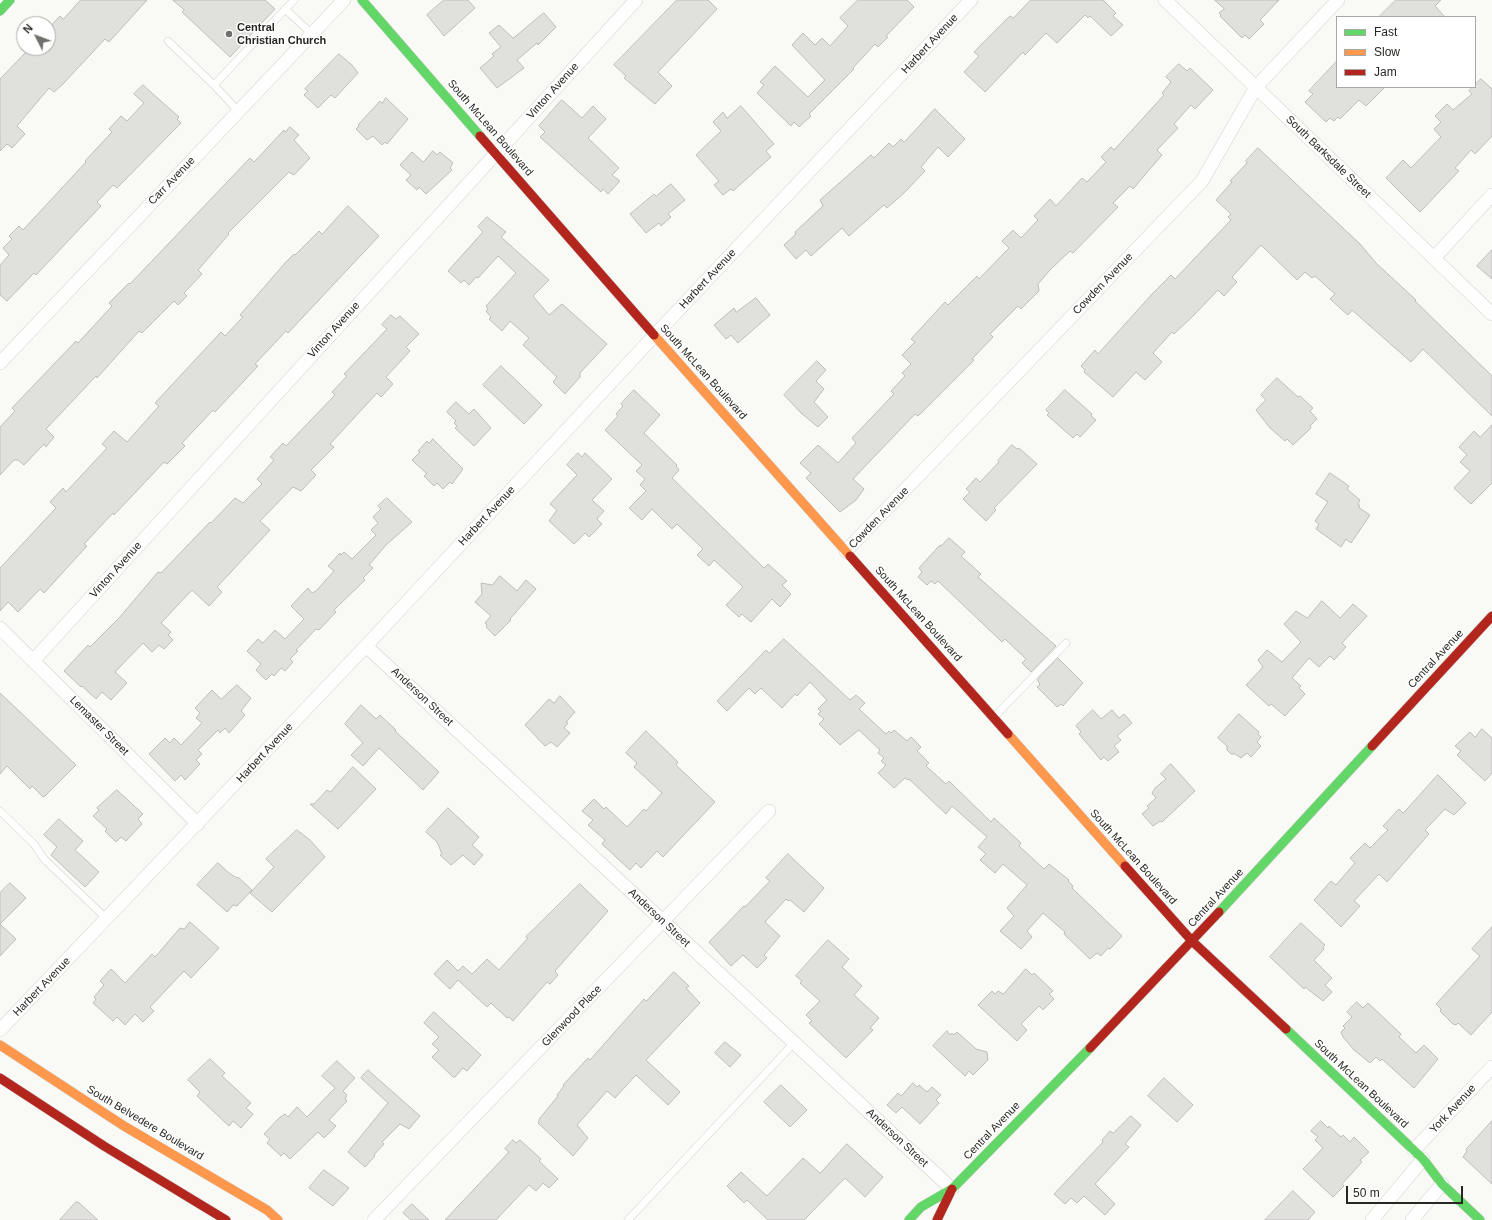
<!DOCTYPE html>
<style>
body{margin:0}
#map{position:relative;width:1492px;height:1220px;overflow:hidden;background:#f9f9f5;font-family:Arial,sans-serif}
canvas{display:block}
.legend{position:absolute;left:1336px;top:16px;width:140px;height:72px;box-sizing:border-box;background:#fff;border:1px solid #a8a8a7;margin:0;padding:5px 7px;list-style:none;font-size:12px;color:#262623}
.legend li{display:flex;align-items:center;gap:8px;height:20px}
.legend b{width:20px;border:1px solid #a8a8a7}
.north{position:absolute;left:16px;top:16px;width:40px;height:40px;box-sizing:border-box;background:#fff;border:1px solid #a8a8a7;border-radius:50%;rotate:312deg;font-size:11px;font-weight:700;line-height:16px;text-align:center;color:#262623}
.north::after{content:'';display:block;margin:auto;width:14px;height:18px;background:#70706c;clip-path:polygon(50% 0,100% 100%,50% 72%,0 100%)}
.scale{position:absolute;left:1346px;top:1186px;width:117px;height:18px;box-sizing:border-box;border:2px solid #262623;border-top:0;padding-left:5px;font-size:12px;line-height:14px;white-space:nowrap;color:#262623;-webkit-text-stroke:3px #fff;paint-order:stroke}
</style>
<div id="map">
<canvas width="1492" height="1220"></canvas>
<ul class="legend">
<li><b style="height:5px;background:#63d668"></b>Fast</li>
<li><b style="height:5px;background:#ff974d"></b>Slow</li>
<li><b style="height:5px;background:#b3261e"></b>Jam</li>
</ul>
<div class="north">N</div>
<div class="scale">50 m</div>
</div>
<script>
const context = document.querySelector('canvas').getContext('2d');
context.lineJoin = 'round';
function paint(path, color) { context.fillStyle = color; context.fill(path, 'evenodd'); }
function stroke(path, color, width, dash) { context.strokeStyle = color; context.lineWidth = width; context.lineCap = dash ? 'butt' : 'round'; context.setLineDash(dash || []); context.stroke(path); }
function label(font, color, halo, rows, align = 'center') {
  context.font = font + ' Arial,sans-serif'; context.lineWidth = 3; context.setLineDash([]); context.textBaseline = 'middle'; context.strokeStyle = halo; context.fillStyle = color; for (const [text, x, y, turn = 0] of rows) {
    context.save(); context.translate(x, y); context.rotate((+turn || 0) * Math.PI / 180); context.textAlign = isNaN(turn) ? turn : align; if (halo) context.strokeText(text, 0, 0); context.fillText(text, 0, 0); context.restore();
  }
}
const building = new Path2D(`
 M81,0H147L109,42L105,39L62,85L54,92L49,88L17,126L25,134L12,148L7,144L0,151V79L30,48H48V29L60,16L63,19Z
 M173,0H265L275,9L230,57L182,12L184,10Z
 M444,0H468L475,8L444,36L427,15Z
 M677,0H708L717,9L658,72L672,86L655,104L624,78L626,76L614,65Z
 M858,0H907L914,7L886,36L888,37L878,47L875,44L853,68L854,69L809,114L811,116L799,127L794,122L791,126L757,93L764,85L760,82L775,66L808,97L825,80L792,45L803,33L815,45L822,38L830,46L848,26L840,18Z
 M1031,0H1103L1116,13L1113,16L1123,25L1111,36L1090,16L1088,18L1085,15L1057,43L1046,33L1025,55L1023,52L985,92L964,72L979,56L974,52L1010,16L1013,18Z
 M1215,0H1279L1260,20L1264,24L1249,39L1245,35L1242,38L1220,16L1221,15L1219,13L1224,9Z
 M1396,0H1441L1435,6L1445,17H1379Z
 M544,13L556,27L538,45L537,43L517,60L524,68L497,88L480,68L494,56L492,54L501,47L489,33L499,25L513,38Z
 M339,54L352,65L358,73L335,98L331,95L318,108L304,95L308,91L305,89Z
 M1337,61V87H1385L1366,106L1359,100L1340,119L1338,117L1334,121L1330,118L1326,122L1305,102L1313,94L1309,91Z
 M1179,64L1187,71L1190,68L1213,90L1195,109L1191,105L1174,124L1178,128L1157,150L1162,155L1133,189L1130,186L1113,203L1118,207L1073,253L1070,251L1050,270L1038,284L1039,291L1021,309L1018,306L990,334L993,337L972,359L974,360L918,416L915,414L853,479L864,489L856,500L840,512L806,478L811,473L800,463L818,445L838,463L856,443L852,438L894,394L891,391L905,376L902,373L911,364L902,355L915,342L911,339L945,302L948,305L977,276L979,279L1009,248L1002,241L1013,230L1021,238L1038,220L1034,216L1050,199L1056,206L1082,178L1087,182L1106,162L1101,157L1111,147L1114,150L1164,95L1162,93L1171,82L1166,77Z
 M1481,79L1492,89V136L1475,154L1471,150L1455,168L1459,171L1420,212L1386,178L1403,160L1411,168L1441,137L1434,129L1441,122L1435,116L1447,104L1453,110L1472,94L1469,91Z
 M143,85L179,117L177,119L181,123L117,188L113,185L97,202L101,206L36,275L34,273L7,301L0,295V265L9,255L3,248L12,239L9,236L19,226L23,230L86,162L85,161L112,132L109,129L121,116L127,121L144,103L134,94Z
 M386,98L408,119L387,144L385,142L382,145L373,136L367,140L356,129L359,126L358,125L380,101L382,103Z
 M562,100L582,118L593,106L606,119L588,138L619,168L612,175L620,181L608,194L603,189L601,192L540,137L545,132L539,126Z
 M741,106L774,144L766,151L771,157L733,191L731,189L723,195L714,185L719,181L696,155L721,131L713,122L723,112L727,118Z
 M935,109L965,139L948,157L938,147L921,167L925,171L905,192L887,208L884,205L849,236L842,228L811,256L806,250L796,259L784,245L796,234L795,232L823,206L820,200L871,155L874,158L889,143L893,147L901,139L904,142Z
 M290,127L299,135L294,140L310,158L294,175L289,172L228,233L229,234L198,270L202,274L184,293L187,296L178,305L174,301L142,333L139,331L97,378L96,376L46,429L54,437L46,447L44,444L24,465L18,460H14L0,475V427L15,411L12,408L76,341L78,343L112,306L109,303L129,283L130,284L250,158L254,162L284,130L285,132Z
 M1258,148L1360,244L1376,263L1416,300L1415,301L1492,376V416L1423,349L1411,362L1352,310L1348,315L1341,309L1330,299L1335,294L1315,276L1312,278L1305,272L1297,280L1261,245L1232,277L1237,282L1224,296L1218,290L1193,316L1174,334L1172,332L1153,353L1162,362L1145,380L1136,372L1113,397L1084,372L1085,370L1081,366L1095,350L1098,354L1153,293L1171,275L1175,279L1231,220L1228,217L1231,214L1216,200L1232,182L1230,181L1247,163L1246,161Z
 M433,151L437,155L440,152L453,163L450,168L452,170L426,194L419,187L417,190L406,180L411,175L400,165L412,152L423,162Z
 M671,184L685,200L668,214L671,217L661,226L659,223L646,233L630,214L654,194L656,196Z
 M348,206L379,236L288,333L286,331L255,364L258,366L215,412L213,410L182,443L185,446L167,464L164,462L114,515L113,513L84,544L87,546L44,593L40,589L18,612L8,602L0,611V568L56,508L50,502L63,488L66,492L107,448L102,444L114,431L127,442L159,406L155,403L221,332L225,336L243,317L240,315L285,263L294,254L295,255L319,231L322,234Z
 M487,217L506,232L501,237L549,280L533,296L549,315L562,304L607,344L580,373V377L565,394L553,382L557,377L523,345L529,338L510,321L502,331L489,319L491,317L486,311L488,309L486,306L516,273L498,256L478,278L476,277L469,285L464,280L461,283L448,271L483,232L478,227Z
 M1492,250V279L1477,266Z
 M756,298L770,315L738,343L731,335L726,339L714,325L734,308L736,312Z
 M391,315L396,319L400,316L419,334L406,347L410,351L386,377L393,384L381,397L377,393L330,444L334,447L311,470L316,475L301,491L293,487L260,521L270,530L217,587L222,592L209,606L192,590L161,623L171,632L168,635L173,640L164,649L159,645L152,652L143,643L115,672L127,683L111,700L102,692L96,699L82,686L81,687L64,671L88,645L90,647L119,618L158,572L161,573L210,522L211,523L235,498L243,503L262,484L257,479L274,460L270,457L283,443L286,446L335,395L332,392L347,376L344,374L387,329L382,325Z
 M817,361L826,370L816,381L824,389L814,402L828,417L818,427L801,413L784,395Z
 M501,366L542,405L524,424L483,385Z
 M1277,378L1298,397L1300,396L1313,408L1310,411L1317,419L1310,426L1311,428L1293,445L1287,439L1285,441L1270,428L1256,410L1266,400L1261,395Z
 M634,390L660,415L644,433L677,465L676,466L679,470L672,478L764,568L768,564L787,581L782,585L791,594L780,607L772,599L751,622L742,614L739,617L726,605L743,587L714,560L709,566L697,555L703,549L677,524L672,529L652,509L642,520L629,508L646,491L640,485L645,479L636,471L642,465L605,430L618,416L616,414L623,406L621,404Z
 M1065,390L1092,414L1091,416L1096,420L1080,437L1077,434L1073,438L1047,415L1049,413L1046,410Z
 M456,402L469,414L474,409L491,428L474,446L455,428L457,426L454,423L456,421L447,412Z
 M1492,425V483L1471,504L1454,488L1470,471L1460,462L1467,455L1459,447L1474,431L1480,437Z
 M433,439L463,469L452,484L450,482L443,489L437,483L434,486L424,476L427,474L412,460L420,452L418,451L427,441L429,443Z
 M1012,445L1017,449L1019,448L1037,464L994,508L996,510L986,521L963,499L970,492L966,489L976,478L980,482L999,462L998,461Z
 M578,453L582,457L585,453L612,479L592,500L604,511L597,519L602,524L589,537L585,533L574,544L549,521L557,510L550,504L577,475L567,465Z
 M1330,473L1349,486L1347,489L1360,500L1358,504L1360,506L1358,507L1370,515L1351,543L1346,539L1341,547L1316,529L1319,524L1315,521L1328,502L1316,494Z
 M387,498L412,522L386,545L369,565L373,568L363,578L365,580L334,610L336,612L319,630L316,629L296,650L298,651L290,659L293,662L285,671L281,668L274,676L272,674L266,680L256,670L261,664L247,651L258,639L263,643L275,630L285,639L304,619L291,606L308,588L312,593L316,591L334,571L328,566L340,553L341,555L344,552L352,559L376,535L371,530L378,523L373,517L381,509L378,506Z
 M949,538L965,552L961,556L981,574L978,577L1056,646L1031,672L1022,663L1026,659L1005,639L1002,642L938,581L935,584L931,581L927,585L918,577L922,572L919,568L939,546L942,545Z
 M500,576L517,591L526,580L536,589L510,619L511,620L495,636L486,627L487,625L485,623L491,616L475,602L482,594L481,583L492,585Z
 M1322,601L1340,618L1353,604L1367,616L1342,643L1346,647L1334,660L1330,656L1319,667L1309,658L1292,678L1301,686L1299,688L1305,694L1285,716L1271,704L1269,706L1246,685L1263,667L1258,660L1267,650L1282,662L1301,642L1284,624L1296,611L1307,618Z
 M784,639L850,700L856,695L865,703L859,709L886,734L889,731L891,733L894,730L907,741L911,737L921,747L917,751L929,763L926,766L946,784L949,781L991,822L994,818L1021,843L1019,846L1044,869L1049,864L1069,880L1068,881L1073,886L1072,888L1122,936L1110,949L1108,948L1101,956L1097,953L1090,959L1067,937L1064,934L1065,932L1043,913L1027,931L1032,937L1021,949L1000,931L1014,916L1007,908L1027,885L1003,864L995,873L980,860L986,854L978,847L987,837L952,806L946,814L909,779L908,780L905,778L894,788L878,773L886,765L881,761L884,758L878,753L880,750L859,730L840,745L819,724L824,719L818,714L821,711L818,709L827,700L810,682L797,696L795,694L782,708L761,688L755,694L749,688L727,711L717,701L766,650L769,653Z
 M1058,658L1083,683L1063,706L1061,704L1057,707L1037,687L1040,684L1038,681V679Z
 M237,685L251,698L241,711L245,715L229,733L225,728L220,733L218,730L198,750L202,754L196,760L200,764L185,780L181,775L175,781L149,754L165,738L170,743L174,738L181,745L202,723L196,718L200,713L195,708L212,690L221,699Z
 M0,693L76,765L45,796L43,797L32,786L30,789L7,766L0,774Z
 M560,696L575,712L566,722L568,723L564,728L570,733L557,747L551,742L545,746L525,725L549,699L554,703Z
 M361,705L376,719L380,715L396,730L395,731L439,772L423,790L379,748L363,766L351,755L363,743L345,724Z
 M1093,710L1101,719L1112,710L1119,718L1124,714L1132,723L1117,736L1121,740L1114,746L1119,752L1108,761L1104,757L1101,760L1079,734L1081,732L1076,726Z
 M1239,714L1259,732L1258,734L1261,737L1257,742L1261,746L1251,757L1247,753L1241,758L1235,754H1231L1227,750V746L1218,738Z
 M1482,729L1492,738V773L1485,781L1457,755L1461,751L1455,746L1470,732L1475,737Z
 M646,731L678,762L676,765L715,802L663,857L657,851L641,868L636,863L630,870L602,844L605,840L588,825L593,820L582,811L594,799L604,809L606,807L627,827L644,809L646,811L662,793L634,767L637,763L626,753Z
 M1171,764L1195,791L1162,822L1160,821L1153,826L1142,814L1149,808L1147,806L1156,798L1152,793L1155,788L1166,779L1161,774Z
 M353,767L376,789L338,829L310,804H314L327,790L330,792Z
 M1438,775L1466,803L1454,815L1445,809L1425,830L1429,834L1387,882L1379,874L1354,901L1360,906L1341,927L1314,900L1331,881L1336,885L1355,863L1350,858L1365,843L1370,848L1388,830L1383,826L1399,809L1403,813Z
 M117,790L143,814L138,819L142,824L126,841L121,837L116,842L105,831L107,829L93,816L99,810L97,808Z
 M448,808L479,837L472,845L483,855L474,865L463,855L451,865L440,855L442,854L437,842L426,832Z
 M59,819L83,841L75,850L99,872L85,887L51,855L57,847L44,835Z
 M297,830L310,840L325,857L272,912L250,893L274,867L266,859Z
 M788,854L824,888L804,912L790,900L788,901L786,899L765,922L780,936L764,955L767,958L757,968L743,955L731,966L709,942L744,906L745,907L770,881L766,878Z
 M218,863L229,873L237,878L238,877L252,890L237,906L233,905L227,912L197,885Z
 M10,883L26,898L0,924L16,939L0,956V893Z
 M580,884L608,911L555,971L558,975L550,984L547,982L513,1021L509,1017L507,1018L491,1003L487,1007L458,980L450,989L434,974L447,960L458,971L463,966L472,974L487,959L499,970L528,938L526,937Z
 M190,922L219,948L191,978L184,971L150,1007L154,1011L143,1022L135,1014L125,1025L117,1017L113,1021L93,1003L96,999L94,997L104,985L100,981L111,969L125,983L152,954L155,957L180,928L184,929Z
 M1301,923L1325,945L1323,947L1324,949L1314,960L1332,978L1325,985L1332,992L1323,1001L1305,987L1304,989L1270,957Z
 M1492,927V1012L1471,1035L1458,1023L1456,1025L1453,1024L1440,1011L1441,1009L1436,1004L1480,956L1472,949Z
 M828,940L849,959L842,967L862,986L854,995L879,1018L870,1028L873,1030L846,1058L809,1023L812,1021L806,1015L820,1001L800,983L802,981L796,976Z
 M1026,969L1032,975L1034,973L1053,991L1049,994L1054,999L1043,1010L1039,1006L1021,1024L1027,1030L1017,1041L978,1005L992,991L995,994L998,991L1003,994Z
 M674,972L689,986L686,988L700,1003L646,1060L680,1092L668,1105L636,1075L615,1098L607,1091L577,1125L588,1138L573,1156L538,1123L540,1118L558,1096L557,1095L564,1086L563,1085L588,1058L590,1060L644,999L646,1001Z
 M1357,1002L1363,1008L1368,1003L1401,1034L1399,1037L1416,1053L1424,1045L1438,1059L1414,1088L1382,1059L1380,1061L1376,1057L1370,1063L1354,1050L1343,1037L1341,1032L1345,1028L1343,1026L1352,1017L1347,1012Z
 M434,1012L481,1055L467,1071L463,1068L455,1077H453L432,1057L439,1050L432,1044L439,1037L424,1023Z
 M947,1031L950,1035L952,1033L954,1035L957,1032L976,1049L987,1052L988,1060L973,1075L969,1071L965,1076L933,1046Z
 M725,1042L741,1055L730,1067L715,1053Z
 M210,1059L225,1073L222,1076L251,1103L246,1108L253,1114L241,1128L233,1121L229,1126L197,1096L200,1092L188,1080Z
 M337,1061L355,1078L343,1091L347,1095L345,1099L347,1101L329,1120L336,1126L324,1138L318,1132L290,1159L284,1153L281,1156L267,1143L270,1139L264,1134L279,1118L285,1114L288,1117L297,1107L307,1117L335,1088L322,1076Z
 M368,1070L420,1116L409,1129L400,1124L382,1142L384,1144L374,1155L375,1156L365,1167L348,1152L388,1103L361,1078Z
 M1164,1078L1193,1105L1177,1122L1148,1096Z
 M913,1083L917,1087L919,1085L927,1092L932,1087L941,1095L936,1100L939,1103L920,1124L902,1107L896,1113L887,1105L898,1093L901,1096Z
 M781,1085L807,1110L790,1127L764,1102Z
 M1131,1116L1141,1125L1125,1144L1129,1147L1095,1184L1115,1204L1105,1215L1084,1196L1077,1203L1071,1198L1065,1204L1054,1194L1103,1142L1102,1140L1110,1131L1113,1133Z
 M1321,1121L1328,1128L1329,1126L1341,1137L1343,1135L1350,1142L1354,1137L1369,1152L1360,1160L1362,1162L1342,1184L1344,1186L1333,1197L1303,1169L1323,1148L1315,1140L1318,1137L1311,1131Z
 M1492,1121V1184L1463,1157L1467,1151L1466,1150Z
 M513,1140L516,1143L520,1140L541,1159L539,1161L558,1179L549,1188L543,1183L536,1191L529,1185L496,1220H445L509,1152L505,1149Z
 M847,1144L883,1177L865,1197L845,1178L804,1220H768L747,1200L744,1203L727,1186L741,1172L767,1196L803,1158L820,1173Z
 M324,1170L349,1188L333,1206L309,1188Z
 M1293,1191L1315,1212L1308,1220H1265Z
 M76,1202H78L98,1220H60Z
 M412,1204L429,1220H411L403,1213Z`);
paint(building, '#e0e0dd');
stroke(building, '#bebdba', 1);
const lane = new Path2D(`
 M285,9L312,34
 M168,41L214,85
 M238,111L214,85L294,0
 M994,717L1066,643
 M0,811L34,844L44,859L107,919
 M628,1220L794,1043`);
const street = new Path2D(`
 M1165,0L1492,314
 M1434,258L1492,195
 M0,363L344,0
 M846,551L1202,181L1256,87L1338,0
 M0,628L198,824
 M366,646L952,1189
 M33,661L636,0
 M0,1030L366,646L654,336L971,0
 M1414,1150L1492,1067
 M374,1220L769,811
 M1372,1220L1423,1159
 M1412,1220L1442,1184`);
const fast = new Path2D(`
 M362,0L480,136
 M0,11L10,0
 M1219,912L1372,746
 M1286,1029L1423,1159L1442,1184L1480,1220
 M909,1220L921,1207L952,1189L1090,1048`);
const slow = new Path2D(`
 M654,335L850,556
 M1008,734L1125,866
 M0,1045L124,1126L267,1210L278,1220`);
const jam = new Path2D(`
 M480,136L654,335
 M850,556L1008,734
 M1372,746L1492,616
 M1125,866L1192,941L1286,1029
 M1090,1048L1219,912
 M0,1078L104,1146L226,1220
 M937,1220L952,1189`);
stroke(lane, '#d0d0cd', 8);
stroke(street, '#d0d0cd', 14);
stroke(fast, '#d0d0cd', 10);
stroke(slow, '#d0d0cd', 10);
stroke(jam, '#d0d0cd', 10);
stroke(lane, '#fefefe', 7);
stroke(street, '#fefefe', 13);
stroke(fast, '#63d668', 9);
stroke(slow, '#ff974d', 9);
stroke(jam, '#b3261e', 9);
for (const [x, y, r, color] of [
 [229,34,4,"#70706c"]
]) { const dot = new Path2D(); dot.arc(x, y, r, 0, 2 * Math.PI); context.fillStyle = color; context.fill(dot); stroke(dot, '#fff', 1.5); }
label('bold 11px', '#262623', '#fff', [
 ["Central",237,28],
 ["Christian Church",237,41]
], 'left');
label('11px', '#262623', '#fff', [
 ["Harbert Avenue",930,44,-47],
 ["Vinton Avenue",553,91,-48],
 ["South McLean Boulevard",490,128,49],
 ["South Barksdale Street",1328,157,44],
 ["Carr Avenue",172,181,-46],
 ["Harbert Avenue",708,279,-47],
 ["Cowden Avenue",1103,284,-46],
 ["Vinton Avenue",334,330,-48],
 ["South McLean Boulevard",703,372,48],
 ["Harbert Avenue",487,516,-47],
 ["Cowden Avenue",879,518,-46],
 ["Vinton Avenue",116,570,-48],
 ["South McLean Boulevard",918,614,48],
 ["Central Avenue",1436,659,-47],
 ["Anderson Street",422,697,43],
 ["Lemaster Street",99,726,45],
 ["Harbert Avenue",265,753,-47],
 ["South McLean Boulevard",1133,857,48],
 ["Central Avenue",1216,898,-47],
 ["Anderson Street",659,918,43],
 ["Harbert Avenue",42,987,-46],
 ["Glenwood Place",572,1016,-46],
 ["South McLean Boulevard",1361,1084,43],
 ["York Avenue",1453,1109,-47],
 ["South Belvedere Boulevard",145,1123,31],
 ["Central Avenue",992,1131,-46],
 ["Anderson Street",897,1138,43]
]);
</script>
